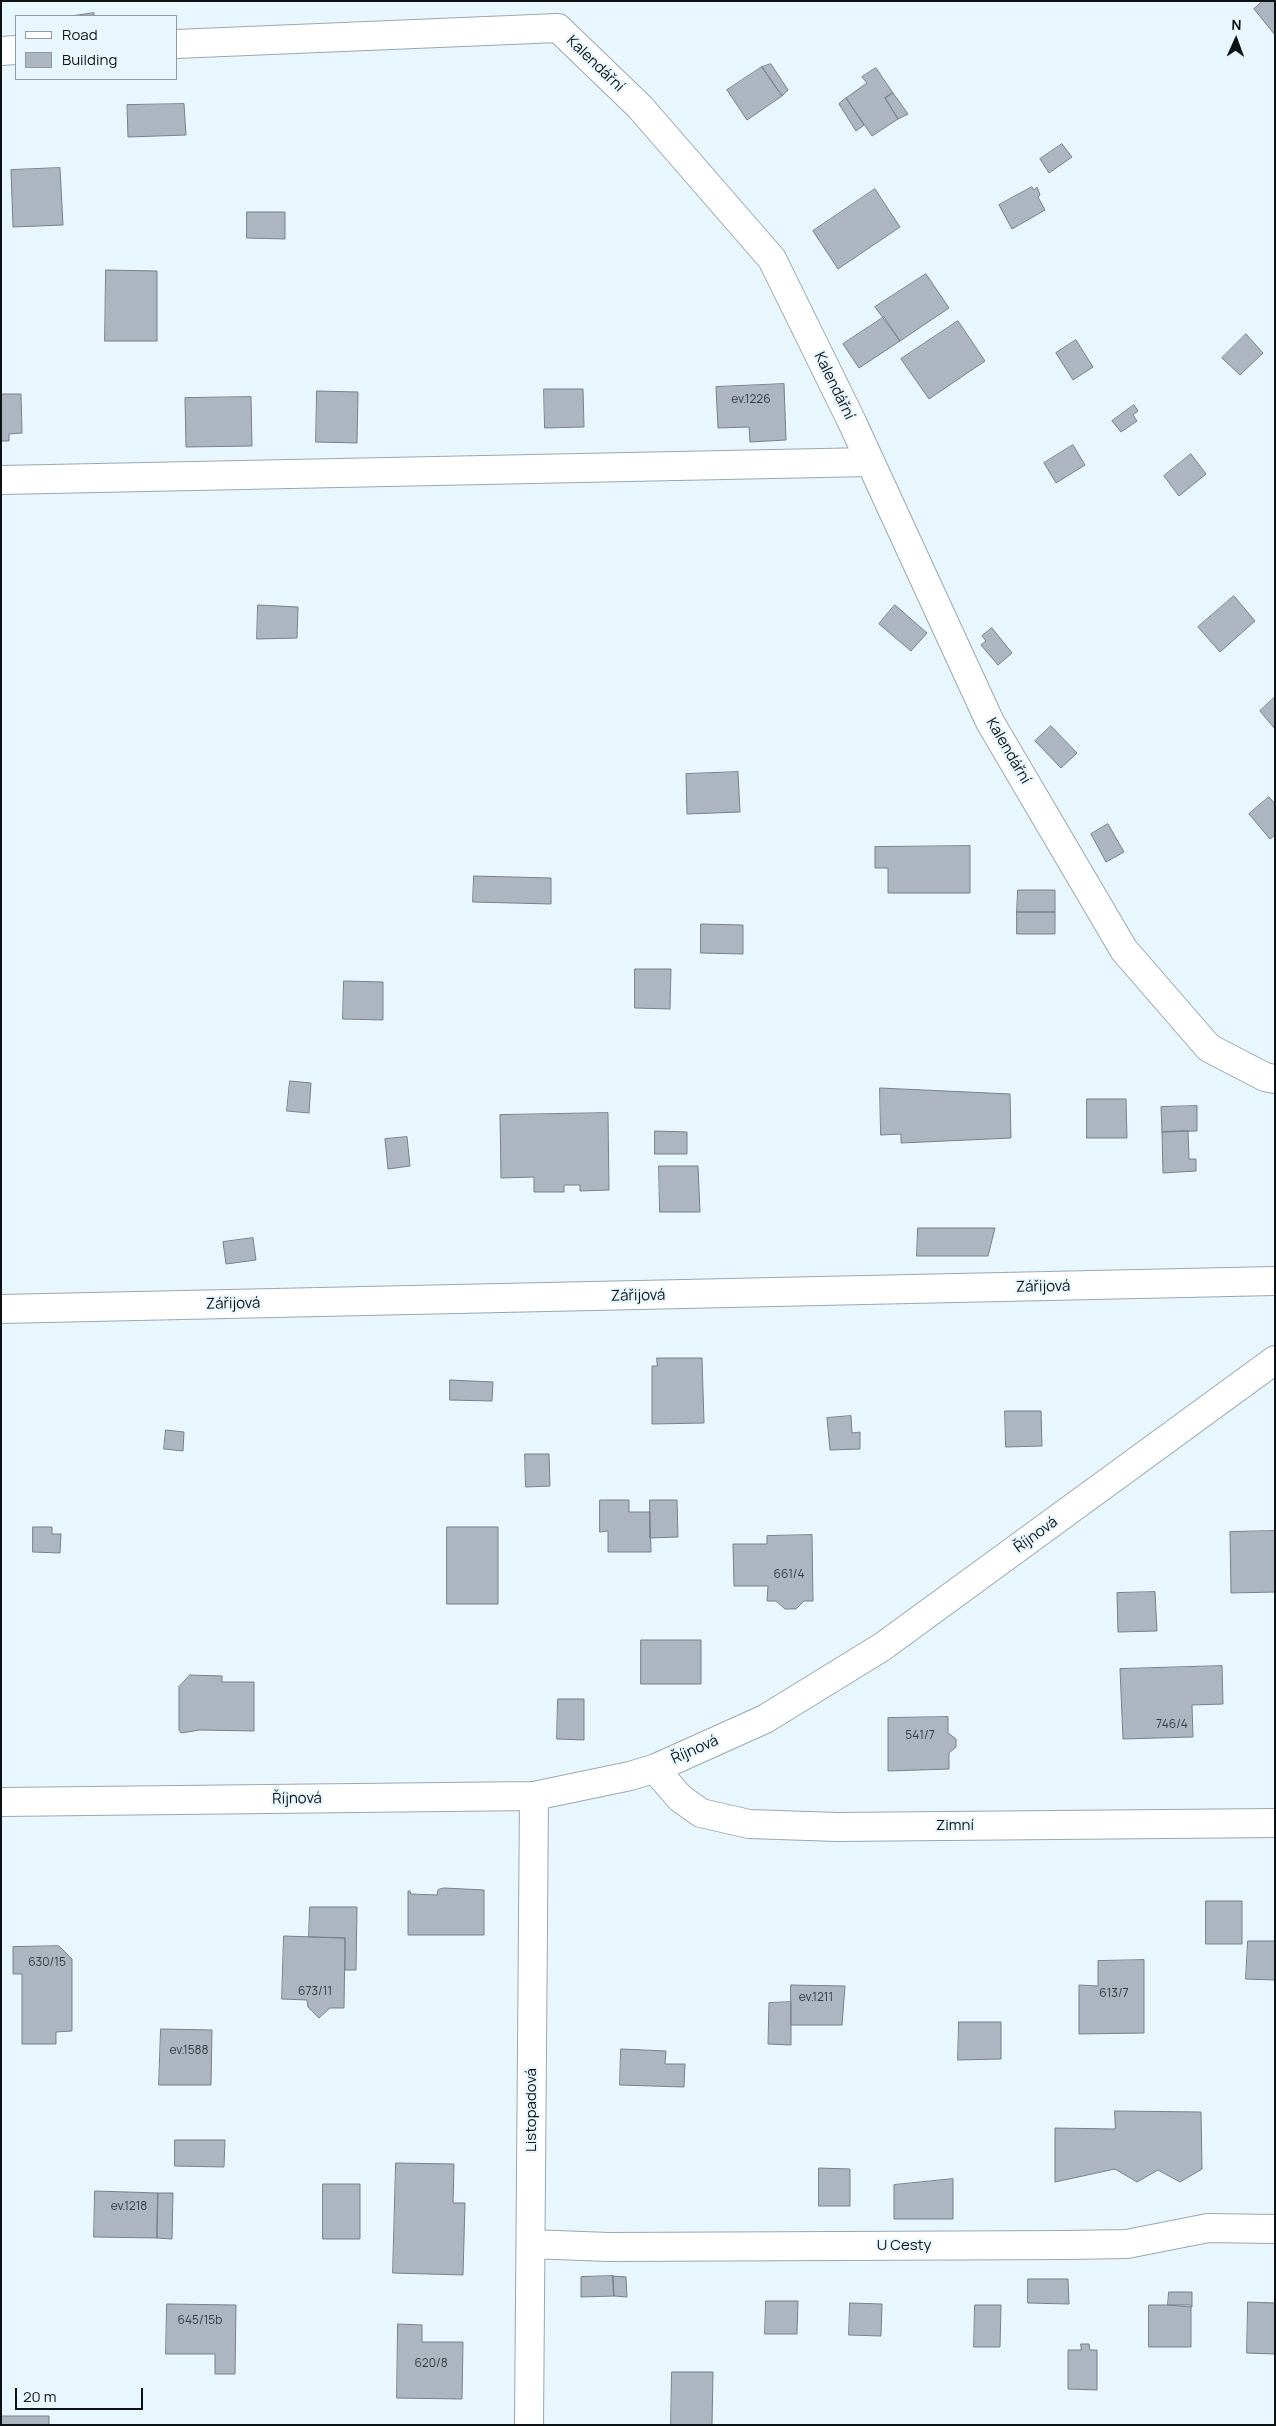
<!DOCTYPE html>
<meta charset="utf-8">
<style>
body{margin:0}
#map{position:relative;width:1276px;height:2426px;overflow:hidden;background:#e8f7fe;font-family:Manrope,sans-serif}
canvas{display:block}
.frame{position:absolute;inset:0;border:2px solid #0d1214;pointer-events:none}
.legend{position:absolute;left:15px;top:15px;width:162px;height:65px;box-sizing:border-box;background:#e8f7fe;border:1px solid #909ba0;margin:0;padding:6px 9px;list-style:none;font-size:15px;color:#0d1214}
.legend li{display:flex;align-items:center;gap:10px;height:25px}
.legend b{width:25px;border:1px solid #909ba0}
.north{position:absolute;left:1211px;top:15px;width:50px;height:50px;-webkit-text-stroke:4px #e8f7fe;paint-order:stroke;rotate:2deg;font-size:14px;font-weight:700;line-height:20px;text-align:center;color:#0d1214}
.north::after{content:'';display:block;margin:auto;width:18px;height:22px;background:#0d1214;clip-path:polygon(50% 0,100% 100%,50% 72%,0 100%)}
.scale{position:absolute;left:15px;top:2388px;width:128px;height:22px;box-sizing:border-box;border:2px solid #0d1214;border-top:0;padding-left:6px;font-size:15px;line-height:18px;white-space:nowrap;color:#0d1214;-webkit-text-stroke:4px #e8f7fe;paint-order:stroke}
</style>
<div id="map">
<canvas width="1276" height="2426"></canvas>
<div class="frame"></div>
<ul class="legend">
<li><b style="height:6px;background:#fff"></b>Road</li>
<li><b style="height:14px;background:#acb5c0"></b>Building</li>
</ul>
<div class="north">N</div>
<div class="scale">20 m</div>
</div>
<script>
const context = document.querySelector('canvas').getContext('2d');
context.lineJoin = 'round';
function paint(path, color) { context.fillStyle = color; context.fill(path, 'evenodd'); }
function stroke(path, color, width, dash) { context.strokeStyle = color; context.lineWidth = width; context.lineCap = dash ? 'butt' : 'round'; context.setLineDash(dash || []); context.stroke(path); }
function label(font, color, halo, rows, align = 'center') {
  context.font = font + ' Manrope,sans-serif'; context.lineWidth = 4.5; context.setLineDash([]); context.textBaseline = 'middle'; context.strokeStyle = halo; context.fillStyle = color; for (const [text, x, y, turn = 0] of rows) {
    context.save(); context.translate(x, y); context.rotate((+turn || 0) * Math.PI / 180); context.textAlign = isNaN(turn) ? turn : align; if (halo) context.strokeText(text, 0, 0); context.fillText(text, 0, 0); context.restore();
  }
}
const building = new Path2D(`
 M1263,1H1275V35L1254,9Z
 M94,13V16H71Z
 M771,64L788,90L782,96L762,67Z
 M762,67L782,96L747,120L727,90Z
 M876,68L893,93L885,98L898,119L872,136L846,98L867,83L862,77Z
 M893,93L908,114L898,119L885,98Z
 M846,98L864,125L856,131L839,104Z
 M184,104L186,135L128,137L127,105Z
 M1062,144L1072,157L1049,173L1040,159Z
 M60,168L63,225L13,227L11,170Z
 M1032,187L1034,190L1037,187L1040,195L1038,197L1045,210L1012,229L999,205Z
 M875,189L900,227L838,269L813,231Z
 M247,212H285V239L247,238Z
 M106,270L157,271V341H105Z
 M926,274L949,308L900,341L875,307Z
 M884,317L900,341L859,368L843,344Z
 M958,321L985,361L929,399L901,359Z
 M1246,334L1263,353L1240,375L1222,358Z
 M1076,340L1093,367L1073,380L1056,353Z
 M784,384L786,440L750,442L749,427L718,428L716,387Z
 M544,389H583L584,427L545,428Z
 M317,391L358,392L357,443L316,442Z
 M1,394H21L22,433L9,434V441H1Z
 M251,397L252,446L186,447L185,398Z
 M1134,405L1138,411L1133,415L1137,421L1121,432L1112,421Z
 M1073,445L1085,465L1056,483L1044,463Z
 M1191,454L1206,474L1179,496L1164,476Z
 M1234,596L1255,621L1220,652L1198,627Z
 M258,605L298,607L297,638L257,639Z
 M895,605L927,633L911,651L879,624Z
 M992,628L1012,653L998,665L981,645L986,641L982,636Z
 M1274,698L1275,699V729L1260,711Z
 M1051,726L1077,753L1061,768L1035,741Z
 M738,772L740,812L687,814L686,774Z
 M1269,797L1275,804V835L1270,839L1249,814Z
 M1108,824L1124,852L1106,862L1091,834Z
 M970,846V893H888V868H875V847Z
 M474,876L551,878V904L473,902Z
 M1018,890H1055V912H1017Z
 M1017,912H1055V934H1017Z
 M701,924L743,925V954L701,953Z
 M635,969H671L670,1009L635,1008Z
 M344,981L383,982V1020L343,1019Z
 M290,1081L311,1083L309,1113L287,1111Z
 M880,1088L1010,1094L1011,1138L901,1143V1134L881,1135Z
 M1087,1099H1126L1127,1138H1087Z
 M1197,1106V1131L1162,1132L1161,1107Z
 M608,1113L609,1190L580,1191V1185H564V1192H534V1177L501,1178L500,1115Z
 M655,1131L687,1132V1154H655Z
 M1188,1131L1189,1159H1196V1171L1163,1173L1162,1132Z
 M407,1137L410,1166L388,1169L385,1139Z
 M659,1166H698L700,1212H660Z
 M918,1228H995L988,1256H917Z
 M253,1238L256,1260L226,1264L223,1242Z
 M657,1358H702L704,1423L652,1424V1366H657Z
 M450,1380L493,1382L492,1401L450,1400Z
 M1005,1411H1041L1042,1446L1006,1447Z
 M851,1416L852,1433L860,1432V1449L830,1450L827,1418Z
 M166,1430L184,1432L183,1451L164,1449Z
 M525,1454H549L550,1486L526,1487Z
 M600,1500H629V1512H650L651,1552H608V1531L600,1532Z
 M650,1500H677L678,1537L650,1538Z
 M33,1527H52V1534H61L60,1553L33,1552Z
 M447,1527H498V1604H447Z
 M1275,1531V1592L1231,1593L1230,1532Z
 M812,1535L813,1601H804L796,1609H785L776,1601H767L768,1586H734L733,1544H767V1536Z
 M1155,1592L1157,1631L1118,1632L1117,1593Z
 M641,1640H701V1684H641Z
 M1222,1666L1223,1704L1192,1705L1193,1737L1123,1739L1120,1669Z
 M190,1675L222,1676V1682H254V1731L200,1730L181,1733L179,1730V1687Z
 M558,1699H584V1740L557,1739Z
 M948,1717V1733L956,1739V1747L949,1753V1769L888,1771V1718Z
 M444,1888L484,1890V1935H408V1891H410L411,1894L437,1895L438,1890Z
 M1206,1901H1242V1944H1206Z
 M310,1907H357L356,1970H345V1938L309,1937Z
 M284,1936L345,1938L344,2008H330L319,2018L308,2007L307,2000L282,1999Z
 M1248,1941H1275V1980L1246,1979Z
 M59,1946L72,1959V2031L56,2032V2044H22V1974H13V1947Z
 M1144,1960V2033L1079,2034V1985L1098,1986V1961Z
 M791,1985L845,1986L842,2025H791Z
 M791,2002V2045L768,2044L769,2003Z
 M959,2022H1001V2059L958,2060Z
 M161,2029L212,2030L211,2085H159Z
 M621,2049L666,2051L665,2064H685L684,2087L620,2085Z
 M1115,2111L1201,2112L1202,2169L1180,2182L1158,2170L1137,2182L1115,2169L1055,2182V2128L1115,2129Z
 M175,2140H225L224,2167L175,2166Z
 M396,2163L454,2164L453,2203H465L463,2275L393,2273Z
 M819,2168L850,2169V2206H819Z
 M953,2179V2219H894V2185Z
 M323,2184H360V2239H323Z
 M95,2191L158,2193L157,2238L94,2237Z
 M158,2193H173L172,2239L157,2238Z
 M613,2276L614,2296L581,2297V2277Z
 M613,2276L626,2277L627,2297L614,2296Z
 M1028,2279H1068L1069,2304L1028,2303Z
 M1169,2292H1192V2307L1168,2305Z
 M766,2301H798L797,2334H765Z
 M1248,2302L1275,2303V2354L1247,2353Z
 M850,2303L882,2304L881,2336L849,2335Z
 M167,2304L236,2305L235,2374H215V2354H166Z
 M975,2305H1001L1000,2347H974Z
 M1149,2305H1191V2347H1149Z
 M398,2324L422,2325V2342H463L462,2399L397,2398Z
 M1081,2344H1089L1090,2350H1097V2390L1068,2389V2350H1081Z
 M672,2372H713L712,2425H671Z
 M1,2416H49V2425H1Z`);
paint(building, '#acb5c0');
stroke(building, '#78808b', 1);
const minor = new Path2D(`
 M176,44L558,28L640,107L772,259L852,422L990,722L1124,950L1209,1048L1265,1077L1275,1079
 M1,51L16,50
 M1,480L870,462
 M1,1309L1275,1281
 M656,1768L660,1775L680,1798L701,1813L749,1824L837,1827L1275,1823
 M1,1802L534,1796L630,1776L656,1768L765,1719L882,1647L1275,1360
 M531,2244L608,2247L1068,2245L1127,2244L1208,2228L1275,2229
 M529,2425L534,1796`);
stroke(minor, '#99a8ae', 30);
stroke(minor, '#fff', 28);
label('12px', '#353b3f', null, [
 ["ev.1226",751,400],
 ["661/4",789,1575],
 ["746/4",1172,1725],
 ["541/7",920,1736],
 ["630/15",47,1963],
 ["673/11",315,1992],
 ["613/7",1114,1994],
 ["ev.1211",816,1998],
 ["ev.1588",189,2051],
 ["ev.1218",129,2207],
 ["645/15b",200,2321],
 ["620/8",431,2364]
]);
label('15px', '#0d1214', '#e8f7fe', [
 ["Kalendářní",595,64,44],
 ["Kalendářní",834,386,64],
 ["Kalendářní",1008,751,60],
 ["Zářijová",1043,1287,-1],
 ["Zářijová",638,1296,-1],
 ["Zářijová",233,1304,-1],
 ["Říjnová",1036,1535,-36],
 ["Říjnová",695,1750,-24],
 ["Říjnová",297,1799,-1],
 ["Zimní",955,1826],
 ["Listopadová",532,2110,-90],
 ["U Cesty",904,2246]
]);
</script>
